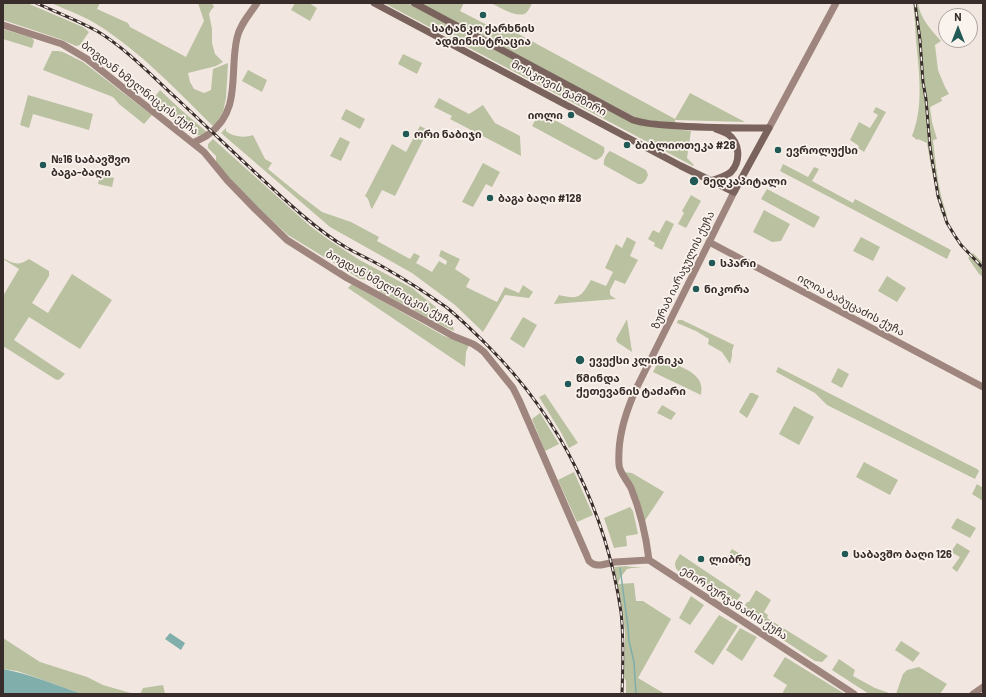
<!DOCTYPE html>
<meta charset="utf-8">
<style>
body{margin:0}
#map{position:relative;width:986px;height:697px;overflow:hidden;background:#f2e7e0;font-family:Barlow,sans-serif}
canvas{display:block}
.frame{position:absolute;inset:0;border:4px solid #382d2a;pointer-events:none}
.north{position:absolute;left:938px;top:8px;width:40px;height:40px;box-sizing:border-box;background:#faf2ec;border:1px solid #aca39e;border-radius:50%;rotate:0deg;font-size:11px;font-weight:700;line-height:16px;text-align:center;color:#382d2a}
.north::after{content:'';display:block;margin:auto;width:14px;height:18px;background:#215956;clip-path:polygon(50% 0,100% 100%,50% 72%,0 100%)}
</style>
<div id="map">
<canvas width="986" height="697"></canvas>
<div class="frame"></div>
<div class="north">N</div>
</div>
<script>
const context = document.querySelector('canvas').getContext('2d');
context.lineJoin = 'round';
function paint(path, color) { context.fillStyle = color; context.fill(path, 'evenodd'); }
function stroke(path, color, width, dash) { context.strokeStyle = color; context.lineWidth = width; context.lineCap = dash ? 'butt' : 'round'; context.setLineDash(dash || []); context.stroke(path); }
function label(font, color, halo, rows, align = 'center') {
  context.font = font + ' Barlow,"Noto Sans Georgian",sans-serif'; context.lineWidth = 3.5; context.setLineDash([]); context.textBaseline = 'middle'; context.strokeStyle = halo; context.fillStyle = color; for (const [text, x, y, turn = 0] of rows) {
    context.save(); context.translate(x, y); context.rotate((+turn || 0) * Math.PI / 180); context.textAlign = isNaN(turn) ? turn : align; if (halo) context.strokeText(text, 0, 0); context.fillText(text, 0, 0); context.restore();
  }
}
paint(new Path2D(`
 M3,3H27L83,27L89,32L80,45L76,46L60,39L3,20Z
 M51,3H100L97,9L128,23L130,27L186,57L204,21L198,3H212L214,7L211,10L209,14L212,29V43L215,54L223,62L216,66L188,73L190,82L194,89L204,93L211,90L213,69L228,63L226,98L223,112L214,127C177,91 142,53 98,25C84,16 67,10 51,3Z
 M295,3H309L317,8L310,21L291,10Z
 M384,3H407L634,122L642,125L691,131L687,158L694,165L693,166Z
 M418,3H464L460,11L499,31L502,25L675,119L690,93L745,122L675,120V123L644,120L637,118Z
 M491,3H532C531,6 529,9 527,12C520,20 499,7 491,3Z
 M913,3H918C920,18 931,30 941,41L935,45L938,70L945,87L949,94L941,98L942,101L930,107L932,122L937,139L933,140C936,166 938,191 947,215L946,216L941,213L931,167L927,143L918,139L917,140L912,136C924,106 919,72 916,40C915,28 915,15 913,3Z
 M3,29L32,38L34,41L32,48L3,39Z
 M52,51H58L63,52L83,62L152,115L144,124L119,104L113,97L43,70Z
 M403,54L422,63L417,74L398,64Z
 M248,70L267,80L262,92L242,81Z
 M160,90L179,108L208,133C200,136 196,136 189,132L151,102Z
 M28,95L93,114L89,130L33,114L29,128L20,125Z
 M439,98L469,114L483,105L495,123L520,136L521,156L450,119L452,116L434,107Z
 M876,107L886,112L864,152L858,148L859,146L850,140L859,122L870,128L878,115L873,112Z
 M346,109L365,119L360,129L341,119Z
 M540,112L604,147C606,153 601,159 595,160L532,126Z
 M420,126L428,130L395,196L382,190L372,209C369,205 370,199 365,196L392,144L406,152Z
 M226,128V131C233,137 245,138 253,135L265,159L272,163L268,169L301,196L322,212L351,222L379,237L377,241L410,259L414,253L420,256L416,263L432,272L439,261L446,265L447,261L439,256L441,250L460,259L455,269L470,279L466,287L497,302L505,287L519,293L523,285L533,292L529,298L505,295L489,322L483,332L455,305L412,273L330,227L221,133Z
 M340,137L350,142L341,161L330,156Z
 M213,139L310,226L329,240L358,259L412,288L442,312L452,323L454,331L443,326L377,290C372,283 369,279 360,279L288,235L278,226L255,205L216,163V156L208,148V144Z
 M610,151L646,170L648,175C646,180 644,185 638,184L604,165C603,160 606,154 610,151Z
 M483,163L500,172L492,187L486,184L473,207L462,202Z
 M783,164L808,177L814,167L819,169L812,181L853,203L855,199L951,250L947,259L780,171Z
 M100,174L114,178L112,187L98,184Z
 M767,189L820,217L814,228L761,199Z
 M691,195L701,201L686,228L678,224L684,213L682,211Z
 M764,210L790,224L781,241L772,242L753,232Z
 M666,220L674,224L662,250L654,246L655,243L648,239L653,230L659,233Z
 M627,237L636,242L630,256L638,260L625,284L615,280L610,290V295L616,299L554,304L559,295C579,300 581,297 591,280L606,286L613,272L605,268L616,244L622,248Z
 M861,237L880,247L873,261L853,251Z
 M973,253L983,263V277L979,274L968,258Z
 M3,258C14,264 18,266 29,259L49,271V276L32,303L48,313L72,274L112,300L80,349L29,317L14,340L65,374L60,379L58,380L55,379L3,346V296L19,269L3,259Z
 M887,276L906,288L897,302L878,291Z
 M352,284L444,336L469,345L466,352L465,367L348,288Z
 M523,317L537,325L524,348L510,339Z
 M627,319L632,352L617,342L616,339Z
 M678,320H682L734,345L732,351V356L730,364L722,352L708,344L709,339L696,331L677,323Z
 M660,358C671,363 699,371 701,385C702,388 701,392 701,395L653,372Z
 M778,367L977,469L979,471L975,479L827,405L815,393L776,372Z
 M838,368L849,374L842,388L831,382Z
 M750,393H753L759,396L747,418L739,412Z
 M545,394L578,443L569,448L562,434L539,397Z
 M662,405L676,413L671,420L657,413Z
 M794,406L814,417L799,445L779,434Z
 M540,413L559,444L545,451L532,419Z
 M864,462L898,480L890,495L856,477Z
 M574,472L593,515L577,522L558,480Z
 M623,472L632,473L664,492L644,522Z
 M977,484L983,488V501L972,494Z
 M630,507L633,511L638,534L626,536L627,546L614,548L604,518Z
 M957,518L976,528L970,538L951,528Z
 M957,543L970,551L957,572L952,568L960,557L951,552Z
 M732,549L747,558L741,566L727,557Z
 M680,554L741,595L735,603L731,606L677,570C673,564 676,560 680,554Z
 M625,566L643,568H632L627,569L620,578L618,584L634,583L636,601H643L671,619L638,678L665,694H626V681L624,678L625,634L623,614L614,567Z
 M756,590L771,600L764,612L761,610L768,615L767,618L828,656L822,662L815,661L741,612L747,602H749Z
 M691,596L704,605L690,625L679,618Z
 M719,615L738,626L713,665L694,652Z
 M740,628L757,637L742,661L726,650Z
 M3,638L40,662L87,677L103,685L134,694H82L32,676L17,671L3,669Z
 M901,641L920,653L913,662L895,650Z
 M785,657L845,694H782L787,685L773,676Z
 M839,659L855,670L853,676L875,688L892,694H869L832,670Z
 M919,667L947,684L940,694H896L903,674L907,670Z
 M163,685L165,694H140L143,688Z`), '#b9c1a0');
paint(new Path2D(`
 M170,633L185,643L181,650L165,639Z
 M3,669C30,674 56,685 82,694H3Z`), '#7faeab');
stroke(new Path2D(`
 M620,568L628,627L629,641L634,662L636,694`), '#7faeab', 1.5);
stroke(new Path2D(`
 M3,25L62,44L87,59L204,152L227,180L255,209L287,240L347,278L428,322L453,336L473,344L479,348L484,352L513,388L519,400L587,556L589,561L593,564L597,565H601L615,562L649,560L854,694
 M769,128L836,3
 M193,143C198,140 204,138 209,134C242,110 229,72 237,38C240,24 250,14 257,3
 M709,242L983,387
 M649,560C646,536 640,510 631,488C628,482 622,475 620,469C618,464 619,457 619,451C620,429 627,409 636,389L734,192
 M973,694L983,687`), '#9e857d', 7);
stroke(new Path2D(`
 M374,3L681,166L734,192L769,128C739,128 709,128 679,126C663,125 648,125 633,120L414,3
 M710,181C717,179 725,177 731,172C741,161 740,143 728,134C725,132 721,131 716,129`), '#79635c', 7);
const rail = new Path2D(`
 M36,3C56,12 77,20 97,31C125,48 149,73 174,96C216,135 257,176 301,214C315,226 330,238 347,248C360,255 373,261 385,268C406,280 426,293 446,307C461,319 475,333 488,346C561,419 606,511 621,612C624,639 623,667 622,694
 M915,3L920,40L923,82L926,99L930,147L938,196L947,223L955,236L961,245L983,268`);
stroke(rail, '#382d2a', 3);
stroke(rail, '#faf2ec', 1.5, [4.5]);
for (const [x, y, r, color] of [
 [483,15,4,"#215956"],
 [571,115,4,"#215956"],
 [406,134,4,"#215956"],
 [627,145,4,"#215956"],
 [778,150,4,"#215956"],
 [43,165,4,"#215956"],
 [694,181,5,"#215956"],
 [490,198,4,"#215956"],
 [712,263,4,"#215956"],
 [696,289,4,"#215956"],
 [580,360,5,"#215956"],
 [568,384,4,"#215956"],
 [845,554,4,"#215956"],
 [701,559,4,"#215956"]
]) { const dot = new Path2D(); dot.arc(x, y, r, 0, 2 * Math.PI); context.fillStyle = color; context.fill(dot); stroke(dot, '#faf2ec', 1.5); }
label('bold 11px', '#382d2a', '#faf2ec', [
 ["სატანკო ქარხნის",483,28,"center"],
 ["ადმინისტრაცია",483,41,"center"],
 ["იოლი",563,115,"right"],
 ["ორი ნაბიჯი",414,134],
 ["ბიბლიოთეკა #28",635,145],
 ["ევროლუქსი",786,150],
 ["№16 საბავშვო",51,159],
 ["ბაგა-ბაღი",51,172],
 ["მედკაპიტალი",703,181],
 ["ბაგა ბაღი #128",498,198],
 ["სპარი",720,263],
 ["ნიკორა",704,289],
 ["ევექსი კლინიკა",589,360],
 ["წმინდა",576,378],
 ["ქეთევანის ტაძარი",576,391],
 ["საბავშო ბაღი 126",853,554],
 ["ლიბრე",709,559]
], 'left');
label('11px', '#382d2a', '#faf2ec', [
 ["ბოგდან ხმელნიცკის ქუჩა",140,88,38],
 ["მოსკოვის გამზირი",559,88,28],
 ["ზურაბ იარაჯულის ქუჩა",683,270,-64],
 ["ბოგდან ხმელნიცკის ქუჩა",390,288,29],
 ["ილია ბაბუცაძის ქუჩა",851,305,28],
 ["ემირ ბურჯანაძის ქუჩა",734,603,33]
]);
</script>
